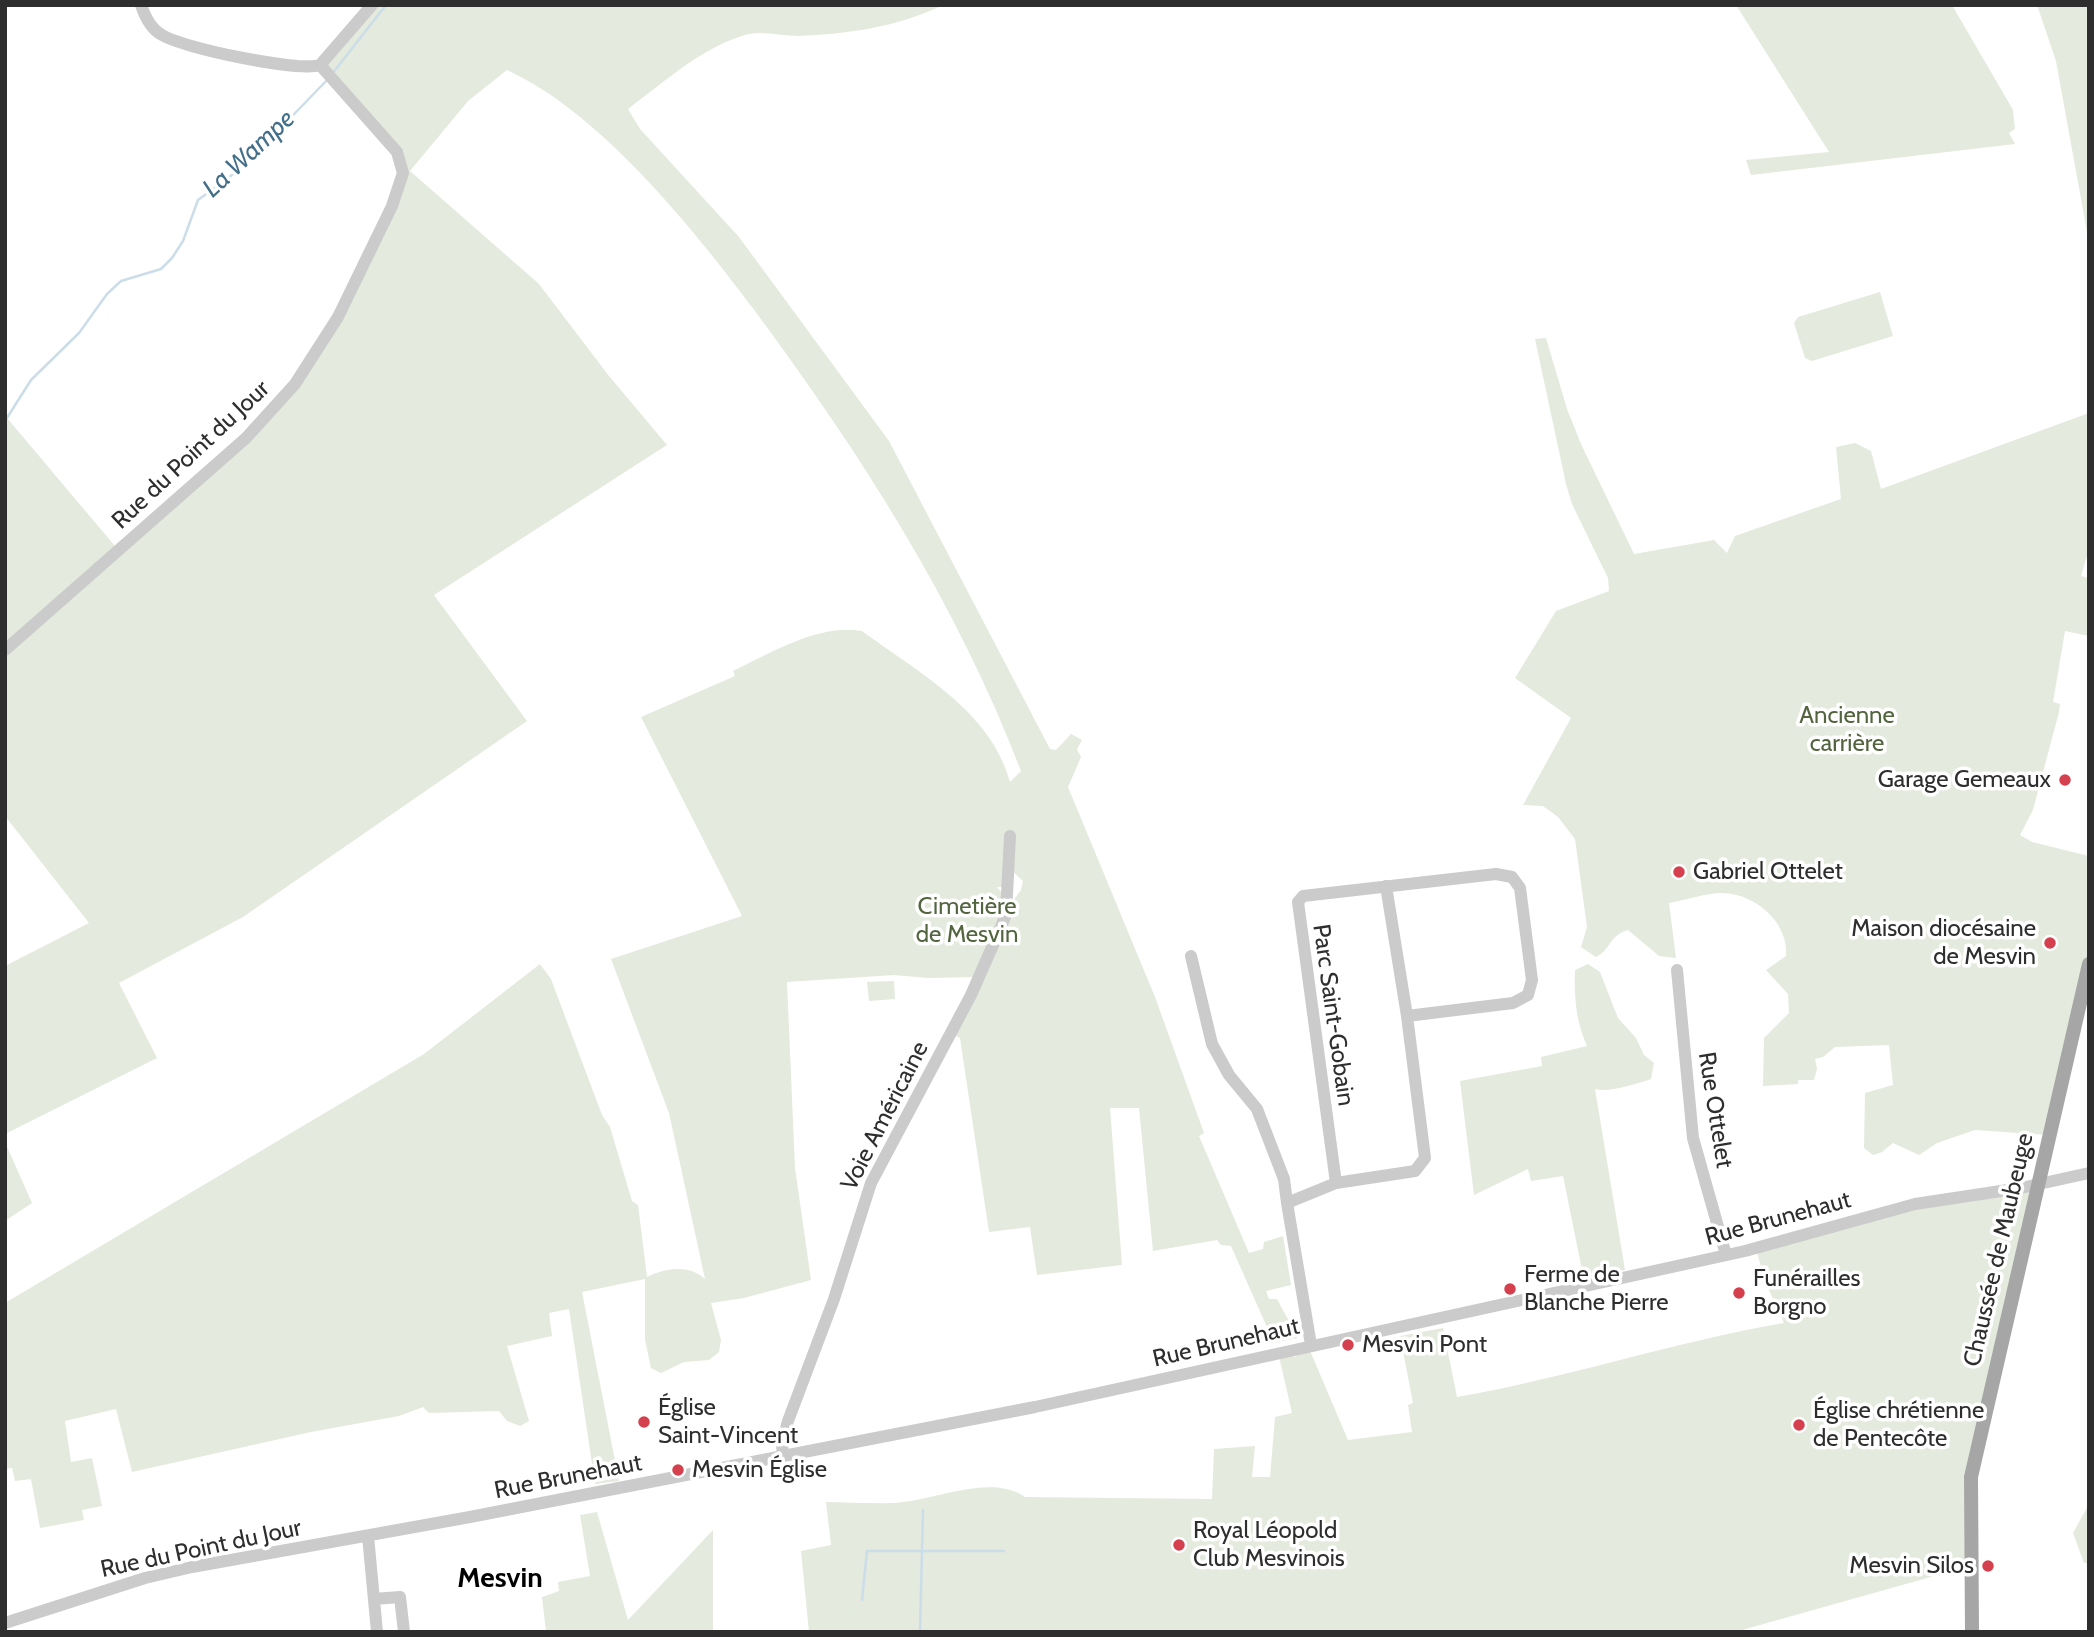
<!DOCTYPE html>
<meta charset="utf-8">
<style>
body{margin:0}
#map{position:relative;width:2094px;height:1637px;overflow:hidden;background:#fff;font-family:Cabin,sans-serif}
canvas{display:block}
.frame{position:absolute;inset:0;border:7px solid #2e2e2e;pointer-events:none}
</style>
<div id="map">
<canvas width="2094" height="1637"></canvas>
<div class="frame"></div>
</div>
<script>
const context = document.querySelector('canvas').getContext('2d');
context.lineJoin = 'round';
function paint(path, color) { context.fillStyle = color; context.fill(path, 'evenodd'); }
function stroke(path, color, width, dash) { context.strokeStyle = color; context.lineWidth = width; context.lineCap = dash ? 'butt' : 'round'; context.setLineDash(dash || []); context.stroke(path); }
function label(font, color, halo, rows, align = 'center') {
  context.font = font + ' Cabin,sans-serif'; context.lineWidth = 7; context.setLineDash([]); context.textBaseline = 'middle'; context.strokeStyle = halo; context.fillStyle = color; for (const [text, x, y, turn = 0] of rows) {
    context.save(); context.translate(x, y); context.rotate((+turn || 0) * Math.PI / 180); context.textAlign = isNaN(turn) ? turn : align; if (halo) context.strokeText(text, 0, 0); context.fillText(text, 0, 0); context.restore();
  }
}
paint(new Path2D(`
 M366,5H943C898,27 848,34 798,36C781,36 762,30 745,35C701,48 664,82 628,109L640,129L739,237L889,441L1050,749L1056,750L1071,734L1082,740L1077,749L1081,757L1068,787L1155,997L1204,1133L1199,1136L1249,1253L1263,1249L1264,1242L1283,1236L1291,1285L1266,1291L1269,1299H1277L1298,1338L1274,1343L1231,1246L1221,1245L1217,1240L1153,1251L1139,1108H1110L1122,1265L1037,1275L1030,1227L989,1232L960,1038L950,1033L980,977L928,978L894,975L787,982L795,1168L811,1280L744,1298L711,1303L721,1340L719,1352L709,1360L684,1362L661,1373L651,1368L645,1340V1279L582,1292L619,1481L595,1484L569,1309L549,1313L552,1336L507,1346L529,1421L520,1426L507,1421L499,1411L429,1413L423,1407L399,1416L311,1432L132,1472L116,1409L65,1421L71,1462L92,1458L102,1506L82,1510L84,1520L40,1528L31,1479L15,1481L12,1468L5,1469V1303L424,1054L540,964L551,979L602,1115L610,1127L632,1201L638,1205L647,1277C665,1268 689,1264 705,1279L669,1113L611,959L742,916L641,717L735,676L733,671C770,653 820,623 862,631C919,673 991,711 1010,782L1021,771C957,603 859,451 752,307C692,227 599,112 507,70L468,101L410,171L539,284L609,376L667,445L434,595L527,721L243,917L119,983L157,1058L5,1134V966L89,923L5,816V421L7,418L120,552L274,410L358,279L403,164L320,65ZM1009,868L1023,881L1021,890L1010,905H1003L1002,893L997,887H1002Z
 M1736,5H1952L2013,110L2015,129L2009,133L2015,144L1751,175L1746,160L1829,152Z
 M2037,5H2089V243L2056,61Z
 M1880,292L1893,336L1812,361L1805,358L1794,323L1798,317Z
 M1546,338L1567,409L1581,444L1634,554L1714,540L1727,553L1735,536L1841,499L1836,447L1855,443L1871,451L1881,489L2089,413V549L2081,576L2089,578V636L2065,631L2053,702L2060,704L2059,712L2033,810L2020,835L2032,842L2089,856V964L2048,1135L1975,1130L1937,1143L1919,1155L1893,1143L1882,1152L1873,1155L1864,1148L1865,1093L1893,1085L1889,1045L1835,1047L1823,1057L1815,1059L1817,1069L1814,1080H1798V1084L1763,1086L1764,1038L1789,1013L1788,994L1766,970L1786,956C1789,923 1756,894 1723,893C1706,893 1686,900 1669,903L1676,958L1659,956L1628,930C1608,936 1612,949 1596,957L1581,947L1587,927L1575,839L1558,817L1543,806L1523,805L1571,718L1515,678L1556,611L1609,591L1608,578L1572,504L1566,484L1535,339Z
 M1588,964L1600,972L1618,1018L1636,1038L1644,1055L1654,1063L1651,1079C1635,1084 1610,1093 1595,1089L1625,1270L1584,1280L1563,1176L1531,1181L1528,1169L1474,1195L1460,1081L1542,1066L1541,1057L1587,1046C1576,1021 1574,998 1575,970Z
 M894,981L895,999L869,1001L867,982Z
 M5,1142L32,1203L5,1221Z
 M2037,1184L1978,1444L1971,1571H1952L1735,1632H809L801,1551L831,1545L826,1502C851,1502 878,1505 903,1502C939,1498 993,1474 1025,1497L1212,1499L1214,1449L1255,1446L1252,1477H1270L1275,1417L1292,1413L1278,1352L1295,1357L1308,1346L1348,1440L1412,1432L1408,1405L1413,1403L1400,1336L1443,1328L1457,1397C1567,1378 1673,1342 1784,1323L1764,1279L1756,1248L1915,1204Z
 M2089,1504V1563H2084L2073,1533Z
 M597,1512L628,1620L713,1530V1632H546L542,1597L559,1591L558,1582L590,1576L580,1515Z`), '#e4eadd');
stroke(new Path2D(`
 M332,74L386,5
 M5,421L31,380L79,333L107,294L121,281L161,269L172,258L183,241L198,200L243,167L328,79
 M862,1600L867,1551H1004
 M920,1632L923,1510`), '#cbdde8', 2.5);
stroke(new Path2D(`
 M141,5C145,17 151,29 162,35C183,48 298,72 320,65
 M320,65L372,5
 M5,650L246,438L295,384L338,317L392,206L403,173L397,152L320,65
 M1191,956L1212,1044L1229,1075L1257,1109L1284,1179L1287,1203
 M1677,970L1693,1138L1726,1255
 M1336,1183L1298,902L1303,896L1496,874L1512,877L1520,888L1532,980L1528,995L1513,1003L1407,1016
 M1311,1345L1287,1203L1336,1183L1415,1171L1425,1158L1407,1016L1386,886
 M783,1458L782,1444L788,1421L834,1299L871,1183L971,995L1001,927L1006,914L1010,836
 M368,1536L377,1632
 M374,1599L400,1597L404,1632
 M5,1623L145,1578L192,1567L470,1517L1035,1407L1745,1251L1915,1204L2021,1188L2089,1173`), '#cbcbcb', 12);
stroke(new Path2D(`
 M1972,1632L1971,1477L2089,964`), '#a6a6a6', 14);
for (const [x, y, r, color] of [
 [2065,780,7,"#d4404e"],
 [1679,872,7,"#d4404e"],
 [2050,943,7,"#d4404e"],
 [1510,1289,7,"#d4404e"],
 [1739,1293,7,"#d4404e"],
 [1348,1345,7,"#d4404e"],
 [644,1422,7,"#d4404e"],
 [1799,1425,7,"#d4404e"],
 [678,1470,7,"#d4404e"],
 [1179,1545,7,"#d4404e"],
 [1988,1566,7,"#d4404e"]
]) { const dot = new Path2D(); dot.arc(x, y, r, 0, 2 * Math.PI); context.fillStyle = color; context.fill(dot); stroke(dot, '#fff', 2.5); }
label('24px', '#2e2e2e', '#fff', [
 ["Rue du Point du Jour",191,455,-43],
 ["Parc Saint-Gobain",1333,1015,82],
 ["Rue Ottelet",1715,1110,81],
 ["Voie Américaine",885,1116,-63],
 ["Rue Brunehaut",1778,1219,-15],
 ["Chaussée de Maubeuge",1999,1250,-77],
 ["Rue Brunehaut",1226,1343,-13],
 ["Rue Brunehaut",568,1477,-11],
 ["Rue du Point du Jour",201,1549,-12]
]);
label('24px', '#52653f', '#fff', [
 ["Ancienne",1847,716],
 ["carrière",1847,744],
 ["Cimetière",967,907],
 ["de Mesvin",967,935]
]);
label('24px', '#2e2e2e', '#fff', [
 ["Garage Gemeaux",2051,780,"right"],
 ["Gabriel Ottelet",1693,872],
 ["Maison diocésaine",2036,929,"right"],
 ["de Mesvin",2036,957,"right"],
 ["Ferme de",1524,1275],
 ["Blanche Pierre",1524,1303],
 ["Funérailles",1753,1279],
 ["Borgno",1753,1307],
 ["Mesvin Pont",1362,1345],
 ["Église",658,1408],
 ["Saint-Vincent",658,1436],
 ["Église chrétienne",1813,1411],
 ["de Pentecôte",1813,1439],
 ["Mesvin Église",692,1470],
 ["Royal Léopold",1193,1531],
 ["Club Mesvinois",1193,1559],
 ["Mesvin Silos",1974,1566,"right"]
], 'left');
label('italic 26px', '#446f88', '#fff', [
 ["La Wampe",249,154,-43]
]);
label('bold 28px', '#000', '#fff', [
 ["Mesvin",500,1579]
]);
</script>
